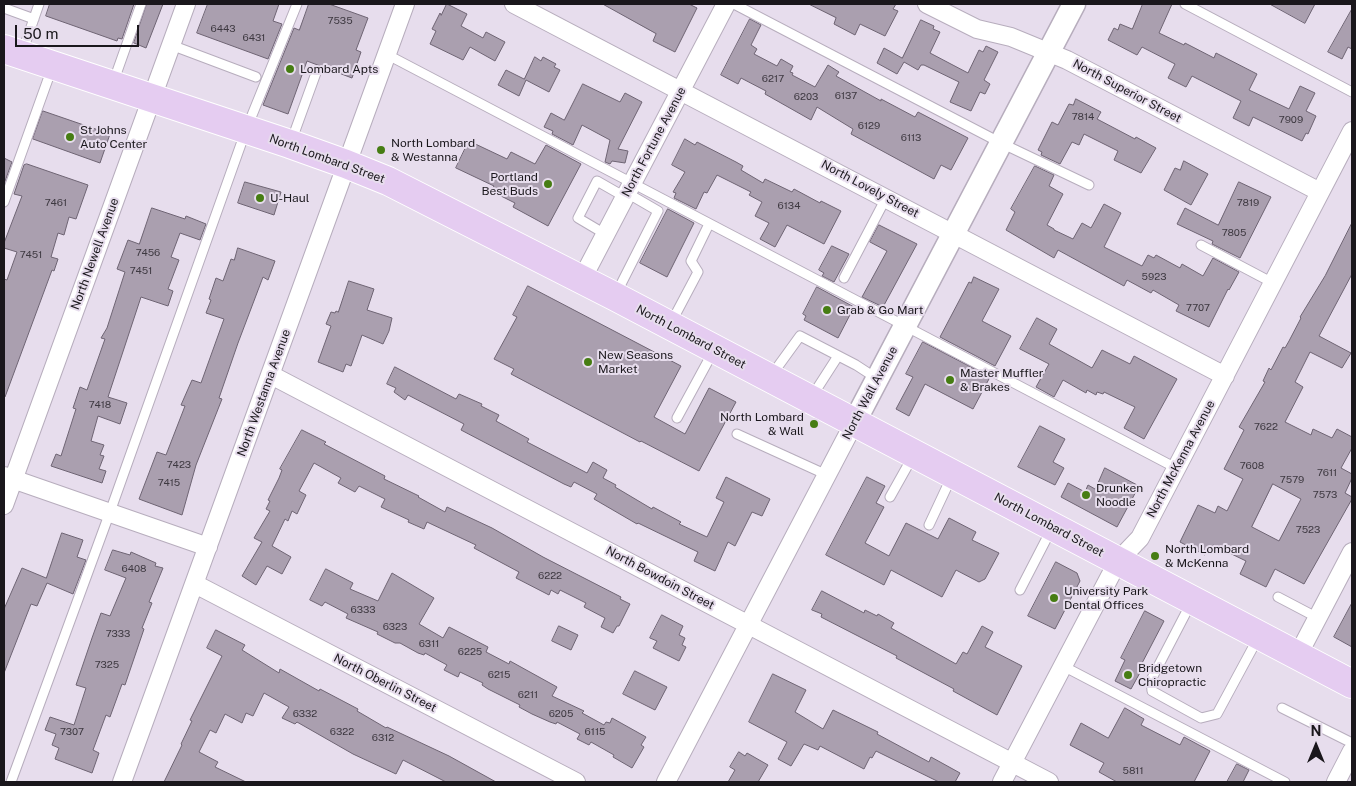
<!DOCTYPE html>
<style>
body{margin:0}
#map{position:relative;width:1356px;height:786px;overflow:hidden;background:#e7dded;font-family:"Public Sans",sans-serif}
canvas{display:block}
.frame{position:absolute;inset:0;border:5px solid #1a171c;pointer-events:none}
.north{position:absolute;left:1291px;top:721px;width:50px;height:50px;-webkit-text-stroke:4px #e7dded;paint-order:stroke;rotate:0deg;font-size:14px;font-weight:700;line-height:20px;text-align:center;color:#1a171c}
.north::after{content:'';display:block;margin:auto;width:18px;height:22px;background:#1a171c;clip-path:polygon(50% 0,100% 100%,50% 72%,0 100%)}
.scale{position:absolute;left:15px;top:25px;width:124px;height:22px;box-sizing:border-box;border:2px solid #1a171c;border-top:0;padding-left:6px;font-size:15px;line-height:18px;white-space:nowrap;color:#1a171c;-webkit-text-stroke:4px #e7dded;paint-order:stroke}
</style>
<div id="map">
<canvas width="1356" height="786"></canvas>
<div class="frame"></div>
<div class="north">N</div>
<div class="scale">50 m</div>
</div>
<script>
const context = document.querySelector('canvas').getContext('2d');
context.lineJoin = 'round';
function paint(path, color) { context.fillStyle = color; context.fill(path, 'evenodd'); }
function stroke(path, color, width, dash) { context.strokeStyle = color; context.lineWidth = width; context.lineCap = dash ? 'butt' : 'round'; context.setLineDash(dash || []); context.stroke(path); }
function label(font, color, halo, rows, align = 'center') {
  context.font = font + ' "Public Sans",sans-serif'; context.lineWidth = 4; context.setLineDash([]); context.textBaseline = 'middle'; context.strokeStyle = halo; context.fillStyle = color; for (const [text, x, y, turn = 0] of rows) {
    context.save(); context.translate(x, y); context.rotate((+turn || 0) * Math.PI / 180); context.textAlign = isNaN(turn) ? turn : align; if (halo) context.strokeText(text, 0, 0); context.fillText(text, 0, 0); context.restore();
  }
}
const building = new Path2D(`
 M50,4H134L122,39L118,38L117,41L46,16Z
 M147,4H163L146,48L134,43Z
 M208,4H279L273,21L282,24L268,59L197,33Z
 M309,4H329L368,18L356,50L361,52L352,78L307,61L288,114L263,105L294,28L299,30Z
 M447,4L467,14L461,26L483,38L486,32L505,42L495,61L470,47L463,60L430,44L436,31L432,29L440,13L441,15Z
 M603,4H689L697,8L675,52L653,41L656,34Z
 M809,4H896L893,9L898,11L885,36L860,24L855,35L834,24L836,18Z
 M1143,4H1172L1159,33L1184,45L1185,43L1214,58L1216,53L1257,74L1249,90L1289,109L1300,86L1315,93L1306,111L1316,116L1308,134L1306,133L1302,141L1253,117L1249,126L1233,118L1241,101L1192,76L1186,87L1168,78L1175,64L1142,47L1137,55L1108,40L1114,28L1118,30L1120,24L1132,29Z
 M1270,4H1315L1305,23Z
 M1352,9V49L1348,47L1342,59L1328,52Z
 M750,19L761,25L751,45L757,49L754,54L777,66L781,59L793,66L790,72L793,73L792,75L815,87L828,65L839,72L836,76L881,101V99L915,117L918,112L968,138L951,170L941,165L934,179L851,134L853,129L817,107L811,120L765,94L766,91L741,78L738,84L721,75Z
 M921,20L934,26L933,29L940,32L930,53L968,73L979,50L983,52L986,46L998,52L984,80L990,84L985,94L980,92L971,111L950,102L959,82L924,65H921L918,70L904,62L897,74L877,63L884,48L902,58Z
 M535,57L541,61L543,57L556,64L554,67L560,70L549,92L526,80L519,96L498,85L506,70L524,79Z
 M583,84L620,102L625,93L642,102L618,149L628,151L625,163L612,161L610,164L605,162L610,140L582,125L573,145L552,134L553,131L544,127L551,113L564,120Z
 M1076,99L1101,112L1097,119L1135,139L1136,137L1156,148L1141,173L1114,160L1118,151L1084,134L1079,145L1072,142L1060,164L1041,155L1042,152L1038,150L1052,122L1058,125L1069,104L1073,105Z
 M43,111L110,134L100,163L33,139Z
 M685,139L695,145L697,142L736,162L743,166L741,170L763,183L765,179L792,192L794,189L820,203L821,201L841,211L824,244L787,225L775,247L760,239L769,223L755,216L762,202L749,195L751,192L717,175L707,193L704,192L696,209L674,198L676,193L673,192L685,172L672,165Z
 M469,141L507,159L511,152L535,164L546,145L581,164L548,226L513,207L515,203L491,191L494,186L456,168Z
 M4,158L12,162L4,184Z
 M1184,161L1208,174L1191,205L1164,190L1175,168L1180,170Z
 M27,164L88,185L76,219L69,217L64,235L58,233L51,257L58,259L54,271L52,270L5,397H4V279L7,280L17,252L4,248V243L22,196L14,194L24,165Z
 M1035,166L1054,175L1049,186L1063,194L1047,225L1054,229V230L1073,239L1082,223L1091,228L1104,204L1121,213L1104,247L1142,266L1148,255L1154,258L1156,255L1180,268L1182,264L1203,276L1213,258L1239,272L1229,290L1228,289L1209,327L1176,311L1179,305L1153,290L1151,293L1127,280L1124,286L1058,250L1054,258L1006,230L1015,212L1011,209Z
 M245,182L281,192L274,215L238,203Z
 M1239,182L1271,197L1240,258L1212,244L1213,241L1177,224L1185,208L1218,225Z
 M152,208L185,219L186,216L206,224L200,240L180,233L171,257L179,260L168,289L173,291L168,306L141,297L108,397L127,403L120,424L98,416L91,441L104,445L100,455L104,456L99,469L106,471L102,483L51,466L56,454L61,456L76,409L73,408L80,387L87,390L105,339L101,338L107,328L125,272L117,269L128,240L139,244Z
 M668,209L694,223L667,277L640,263Z
 M1352,223V274L1319,336L1351,353L1342,368L1310,352L1295,382L1303,387L1285,422L1311,435L1313,429L1332,438L1337,429L1352,437V448L1341,468L1352,474V478L1345,493L1352,497V499L1304,584L1275,569L1266,587L1240,574L1246,561L1213,545L1205,555L1180,542L1198,505L1215,513L1218,506L1227,511L1243,479L1224,469L1244,430L1239,427L1265,382L1263,381L1269,368L1271,370L1283,347L1285,348L1289,341L1301,318L1300,317L1325,276ZM1273,484L1301,499L1279,541L1252,527Z
 M879,225L917,244L883,307L862,297L887,251L870,242Z
 M832,246L849,254L834,282L822,276L824,273L819,270Z
 M238,248L275,261L268,280L263,277L238,343L219,398L222,399L196,465L182,515L139,499L157,452L166,455L185,406L181,405L192,380L201,383L224,319L206,313L211,300L209,299L216,278L223,281L231,259L234,260Z
 M974,277L999,289L982,321L1011,336L995,366L940,337L969,282L971,283Z
 M349,281L374,289L367,310L392,318L389,331L383,344L362,335L351,366L346,364L343,372L318,362L331,326L326,324L331,312L335,313L336,311L338,312Z
 M528,286L681,366L654,417L685,434L709,388L736,402L699,471L641,441L640,442L511,374L514,369L494,359L517,317L513,315Z
 M817,287L854,307L838,338L804,320L806,316L803,314Z
 M1037,318L1057,329L1049,344L1092,368L1102,350L1130,364L1134,356L1177,379L1144,439L1124,428L1135,407L1104,392L1103,394L1097,392L1096,395L1087,390L1086,393L1063,380L1054,397L1036,387L1049,364L1020,349Z
 M923,342L990,377L973,409L925,384L909,416L896,409L913,377L906,374Z
 M395,367L456,399L459,394L482,404L481,406L499,415L496,421L529,439L527,442L587,473L593,462L607,470L603,478L616,485L615,487L652,509L653,507L681,522L679,524L707,537L724,502L716,498L726,477L770,499L762,516L752,512L735,546L728,542L715,571L694,561L698,552L638,523L637,524L594,499L597,494L574,482L571,487L564,484L461,430L464,424L408,395L405,400L394,392L396,388L387,384Z
 M1040,426L1065,439L1053,462L1064,468L1055,485L1018,467Z
 M302,430L326,442L324,444L385,476L384,479L419,496L418,497L445,512L447,507L492,528L543,557L621,597L620,599L630,604L619,626H617L613,633L601,627L605,618L584,607L586,603L560,590L558,594L551,590L549,595L516,578L519,572L474,548L476,545L427,522L424,529L408,522L409,520L381,507L385,499L359,486L355,492L338,483L341,478L314,463L299,491L306,495L297,514L292,511L288,521L285,519L272,546L291,557L282,574L267,566L256,585L242,576L262,542L254,538L270,511L266,509L270,501L268,500L279,478L282,470L280,469Z
 M1105,468L1139,486L1117,527L1061,497L1068,483L1085,492L1088,485L1095,489Z
 M867,477L885,486L876,503L884,507L865,543L889,556L906,523L938,539L949,518L976,532L972,540L999,553L985,579L979,582L956,570L942,597L891,570L884,585L826,555Z
 M62,533L83,540L77,557L86,560L73,594L47,583L37,606L31,604L4,673V609L22,568L46,578Z
 M113,550L130,555L131,552L156,563L155,566L163,568L149,602L152,603L142,628L144,629L125,685L122,684L110,717L106,715L93,750L99,753L92,773L55,759L59,748L52,745L56,734L45,730L50,717L74,725L86,688L76,685L92,638L101,613L110,616L126,578L105,570Z
 M1056,562L1077,573L1080,581L1055,629L1028,616Z
 M326,569L353,583L350,589L378,601L392,573L434,598L419,624L443,638L449,627L488,647L486,652L509,664L510,661L557,687L552,696L584,711L582,713L604,725L606,722L610,723L612,718L646,737L641,745L644,747L632,768L613,757L614,755L591,742L589,745L577,739L580,734L557,722L556,724L550,722L532,714L519,707L520,705L488,689L482,685L483,683L460,672L458,677L444,670L447,665L425,653L424,655L418,653L400,643H395L377,634L378,632L346,618L348,614L325,602L322,606L310,600Z
 M822,591L864,613L865,610L877,616L878,614L894,623L891,628L956,664L963,652L967,654L982,626L993,632L985,647L1022,666L997,715L953,691L954,689L896,658L897,656L821,617L822,614L812,610Z
 M1352,603V647L1334,637Z
 M1145,611L1164,621L1140,667L1142,669L1131,689L1115,681L1125,660L1121,658Z
 M662,615L683,626L679,635L685,638L682,645L686,647L679,661L653,648L657,641L650,638Z
 M559,626L578,635L571,650L552,641Z
 M216,630L245,645L242,650L279,673L280,669L319,691L320,689L358,709L357,711L386,728L387,727L449,756L496,782H446L403,760L396,774L353,754L297,722L295,724L282,718L289,707L264,693L253,716L246,713L242,723L225,714L216,733L210,730L199,752L218,762L215,767L246,782H164L182,745L181,744L192,721L190,720L222,656L207,648Z
 M635,671L667,687L655,710L623,694Z
 M773,674L806,690L795,712L823,729L833,710L878,732L877,734L929,762L931,757L960,773L955,782H939L876,751L872,758L870,757L864,769L820,746L818,750L804,744L791,766L778,759L787,742L749,722Z
 M1125,708L1144,719L1141,725L1180,745L1184,737L1210,751L1194,782H1117L1099,772L1104,763L1070,745L1081,723L1108,738Z
 M739,752L745,756L747,753L768,765L758,782H728L735,770L730,767Z
 M1237,764L1249,770L1243,782H1227Z`);
paint(building, '#aa9faf');
stroke(building, '#6e6473', 1);
const service = new Path2D(`
 M734,4L1001,143L1089,185
 M1185,4L1352,92
 M4,8L34,19
 M171,45L256,77
 M22,53L39,4
 M386,54L1176,468
 M113,83L141,4
 M291,142L316,73
 M4,202L52,68
 M605,234L578,218L597,181L625,197
 M1201,245L1273,283
 M844,278L886,198
 M616,294L658,211L627,193
 M671,323L698,272L691,261L709,224
 M771,376L800,336L856,365L876,378
 M811,398L838,356
 M677,418L714,350
 M737,434L827,475
 M890,497L913,456
 M929,525L951,478
 M1020,590L1051,530
 M1278,597L1318,618
 M1191,603L1151,680L1152,691L1201,718L1217,714L1258,638
 M1063,666L1285,782
 M1282,708L1352,743
 M11,782L110,512L246,130L297,4`);
const minor = new Path2D(`
 M514,4L1225,376
 M927,4L977,29L1011,37L1067,60L1320,192
 M582,279L726,4
 M271,375L1049,782
 M4,476L208,547
 M4,505L186,4
 M195,584L576,782
 M1298,655L1352,552
 M122,782L405,4
 M666,782L854,423
 M1002,782L1118,561L1140,538L1352,131
 M1336,782L1352,751`);
const tertiary = new Path2D(`
 M854,423L1074,4`);
const primary = new Path2D(`
 M4,49L290,144L346,164L388,181L614,296L1352,684`);
stroke(service, '#b7adbd', 11);
stroke(minor, '#b7adbd', 20);
stroke(tertiary, '#b7adbd', 25);
stroke(primary, '#fff', 30);
stroke(service, '#fff', 9);
stroke(minor, '#fff', 18);
stroke(tertiary, '#fff', 22);
stroke(primary, '#e5ccf1', 28);
for (const [x, y, r, color] of [
 [290,69,5,"#467d13"],
 [70,137,5,"#467d13"],
 [381,150,5,"#467d13"],
 [548,184,5,"#467d13"],
 [260,198,5,"#467d13"],
 [827,310,5,"#467d13"],
 [588,362,5,"#467d13"],
 [950,380,5,"#467d13"],
 [814,424,5,"#467d13"],
 [1086,495,5,"#467d13"],
 [1155,556,5,"#467d13"],
 [1054,598,5,"#467d13"],
 [1128,675,5,"#467d13"]
]) { const dot = new Path2D(); dot.arc(x, y, r, 0, 2 * Math.PI); context.fillStyle = color; context.fill(dot); stroke(dot, '#e7dded', 2); }
label('10px', '#3e3941', null, [
 ["7535",340,21],
 ["6443",223,29],
 ["6431",254,38],
 ["6217",773,79],
 ["6137",846,96],
 ["6203",806,97],
 ["7814",1083,117],
 ["7909",1291,120],
 ["6129",869,126],
 ["6113",911,138],
 ["7461",56,203],
 ["7819",1248,203],
 ["6134",789,206],
 ["7805",1234,233],
 ["7456",148,253],
 ["7451",31,255],
 ["7451",141,271],
 ["5923",1154,277],
 ["7707",1198,308],
 ["7418",100,405],
 ["7622",1266,427],
 ["7423",179,465],
 ["7608",1252,466],
 ["7611",1327,473],
 ["7579",1292,480],
 ["7415",169,483],
 ["7573",1325,495],
 ["7523",1308,530],
 ["6408",134,569],
 ["6222",550,576],
 ["6333",363,610],
 ["6323",395,627],
 ["7333",118,634],
 ["6311",429,644],
 ["6225",470,652],
 ["7325",107,665],
 ["6215",499,675],
 ["6211",528,695],
 ["6332",305,714],
 ["6205",561,714],
 ["7307",72,732],
 ["6322",342,732],
 ["6115",595,732],
 ["6312",383,738],
 ["5811",1133,771]
]);
label('12px', '#1a171c', '#e7dded', [
 ["Lombard Apts",300,69],
 ["St Johns",80,130],
 ["Auto Center",80,144],
 ["North Lombard",391,143],
 ["& Westanna",391,157],
 ["Portland",538,177,"right"],
 ["Best Buds",538,191,"right"],
 ["U-Haul",270,198],
 ["Grab & Go Mart",837,310],
 ["New Seasons",598,355],
 ["Market",598,369],
 ["Master Muffler",960,373],
 ["& Brakes",960,387],
 ["North Lombard",804,417,"right"],
 ["& Wall",804,431,"right"],
 ["Drunken",1096,488],
 ["Noodle",1096,502],
 ["North Lombard",1165,549],
 ["& McKenna",1165,563],
 ["University Park",1064,591],
 ["Dental Offices",1064,605],
 ["Bridgetown",1138,668],
 ["Chiropractic",1138,682]
], 'left');
label('12px', '#1a171c', '#e7dded', [
 ["North Superior Street",1127,91,28],
 ["North Fortune Avenue",654,142,-62],
 ["North Lombard Street",327,159,20],
 ["North Lovely Street",870,189,28],
 ["North Newell Avenue",95,254,-70],
 ["North Lombard Street",691,337,28],
 ["North Westanna Avenue",264,393,-70],
 ["North Wall Avenue",870,393,-62],
 ["North McKenna Avenue",1181,459,-62],
 ["North Lombard Street",1049,525,28],
 ["North Bowdoin Street",660,578,28],
 ["North Oberlin Street",385,683,27]
]);
</script>
